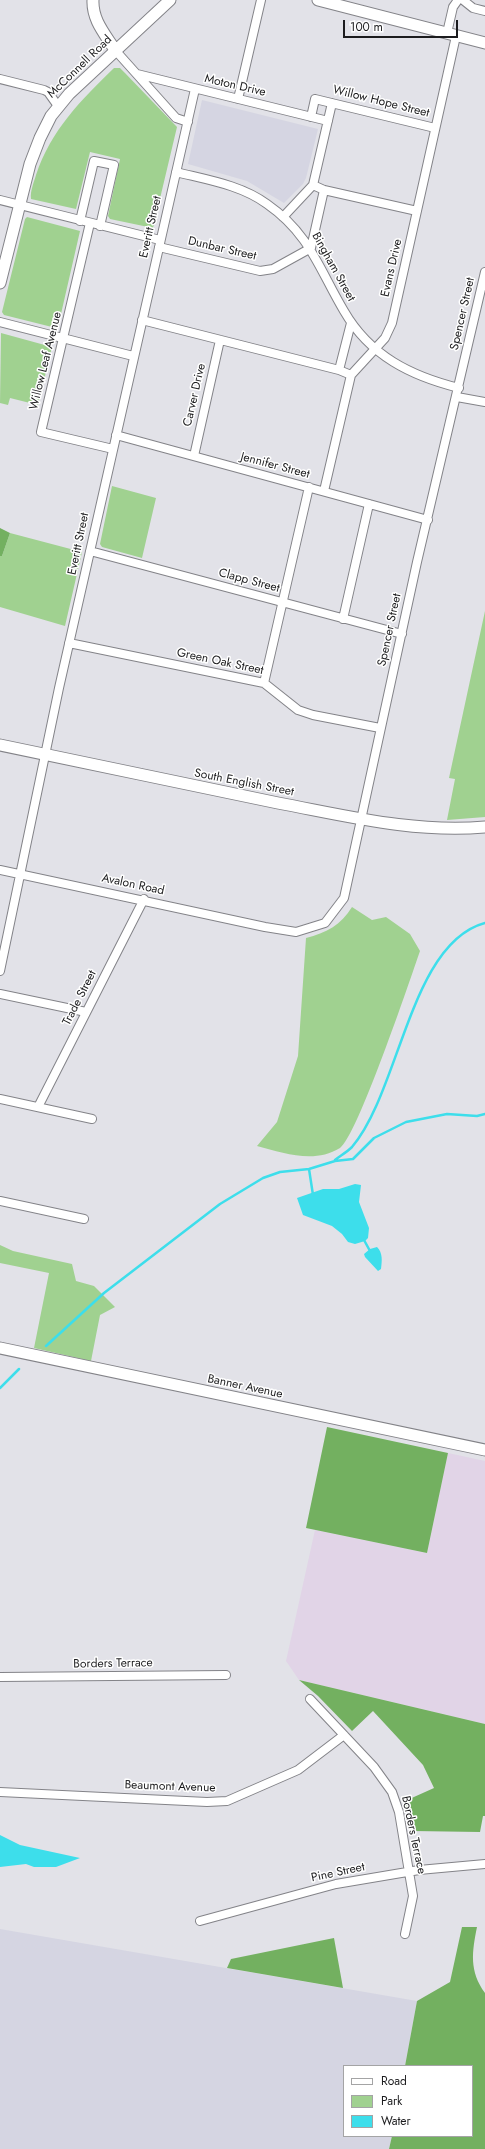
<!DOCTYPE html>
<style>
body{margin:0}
#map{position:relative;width:485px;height:2149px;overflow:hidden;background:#e2e2e8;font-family:Jost,sans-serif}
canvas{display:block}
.legend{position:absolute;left:343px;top:2065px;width:130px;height:72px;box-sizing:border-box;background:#fff;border:1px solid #a4a4a5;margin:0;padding:5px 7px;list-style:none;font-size:12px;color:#1c1c1e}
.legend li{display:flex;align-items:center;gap:8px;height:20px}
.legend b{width:20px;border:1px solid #a4a4a5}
.scale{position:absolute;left:343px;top:20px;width:115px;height:18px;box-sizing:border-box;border:2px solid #1c1c1e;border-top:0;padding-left:5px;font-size:12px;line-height:14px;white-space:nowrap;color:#1c1c1e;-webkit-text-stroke:3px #fff;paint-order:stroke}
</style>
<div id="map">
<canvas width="485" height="2149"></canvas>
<ul class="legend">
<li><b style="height:5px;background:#fff"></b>Road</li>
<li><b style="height:11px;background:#a0d190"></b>Park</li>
<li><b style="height:11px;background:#3ddeeb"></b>Water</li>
</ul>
<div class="scale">100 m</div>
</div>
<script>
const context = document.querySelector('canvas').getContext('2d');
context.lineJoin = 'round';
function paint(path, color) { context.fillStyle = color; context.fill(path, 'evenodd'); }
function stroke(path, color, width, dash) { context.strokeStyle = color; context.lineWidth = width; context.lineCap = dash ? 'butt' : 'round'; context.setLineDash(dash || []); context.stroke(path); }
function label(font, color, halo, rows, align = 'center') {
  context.font = font + ' Jost,sans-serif'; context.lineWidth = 3; context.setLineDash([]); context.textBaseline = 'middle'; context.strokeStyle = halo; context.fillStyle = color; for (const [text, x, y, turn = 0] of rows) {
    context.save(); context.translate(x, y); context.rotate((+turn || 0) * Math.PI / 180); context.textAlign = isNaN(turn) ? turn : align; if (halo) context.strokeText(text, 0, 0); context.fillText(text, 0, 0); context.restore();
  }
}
paint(new Path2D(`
 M202,100L318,129L306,178L303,184L284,203L247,181L188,164Z
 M0,1929L417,2001L405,2066H344V2136H392L389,2149H0Z`), '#d5d5e2');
paint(new Path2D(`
 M448,1453L485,1461V1724L299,1680L286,1661L315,1530L427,1553Z`), '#e1d4e7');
paint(new Path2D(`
 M114,68H120L125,73L177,127L153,228L110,219L108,216L120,159L90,152L76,209L31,199C30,191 34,182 36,175C51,130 81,100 114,68Z
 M27,217L80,231L58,327L56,328L4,315L2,312L25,219Z
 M1,333L52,347L38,405L10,398L8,405L0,403Z
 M112,486L156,498L142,558L102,547L100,544Z
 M10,533L82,552L65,626L0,607V556H2Z
 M485,611V817L447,820L455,779L449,778Z
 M352,907L372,920L386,917L410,934L420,951C410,980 357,1137 340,1148C314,1164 284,1153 257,1146L277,1122L298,1056L306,938C326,933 341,925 352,907Z
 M0,1245L13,1251L72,1264L76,1281L94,1286L115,1307L100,1315L91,1361L34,1348L49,1273L0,1263Z`), '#a0d190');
paint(new Path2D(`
 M0,528L10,533L2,556H0Z
 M327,1427L448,1453L427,1553L306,1528Z
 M299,1680L485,1724V1816H483L480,1832L413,1831L405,1801L434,1788L423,1765L373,1711L352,1731L318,1696Z
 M462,1927H477C472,1952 469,1971 485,1993V2149H389L392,2136H472V2066H405L417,2001L450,1982Z
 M334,1938L343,1988L227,1968L231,1959Z`), '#73b060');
paint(new Path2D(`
 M355,1184L361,1185L359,1202L369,1228L368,1238L365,1241L355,1244L348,1242L342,1234L332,1226L303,1215L297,1198L323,1189H339Z
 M377,1247C383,1253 382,1261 381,1269L378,1271L365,1257L364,1254L370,1249Z
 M0,1835L20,1845L80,1858L56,1867H34L26,1864L0,1867Z`), '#3ddeeb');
stroke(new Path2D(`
 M335,1160C340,1156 347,1152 352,1147C400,1091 410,943 485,923
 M309,1169L313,1195
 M364,1240L370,1251
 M46,1346L104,1293L220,1204L263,1178L280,1172L309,1169L335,1161L353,1159L374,1138L406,1122L447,1114L477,1116L485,1114
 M0,1388L19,1369`), '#3ddeeb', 2.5);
const minor = new Path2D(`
 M463,0L473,8L485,11
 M447,33L453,7L458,0
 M115,50L176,118L188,122
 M137,74L328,121
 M0,79L44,90L48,92L58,106
 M238,99L261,0
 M311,117L315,99L435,128
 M176,172C208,180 241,185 267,204C310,234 319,269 344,311C370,356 411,376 459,388
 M313,185L324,190L417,211
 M0,200L160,240
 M283,217L313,185L332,103
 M80,221L94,161L114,165L100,226
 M90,223L41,432L113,449
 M159,247L260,271L273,269L311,248L324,190
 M142,320L339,370L351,375
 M0,322L133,356
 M339,370L351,323
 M457,397L485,402
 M116,435L428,520
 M194,456L220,340
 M324,491L351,375L385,338L392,323L456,36
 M90,551L402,634
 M343,619L369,504
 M69,643L264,683L298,710L313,715L380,728
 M264,683L309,487
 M0,870L265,927L296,932L325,923L344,898L417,562L485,272
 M0,971L59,688L195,89
 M0,994L86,1012
 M0,1099L92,1119
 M38,1107L144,899
 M0,1201L84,1219
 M0,1677L226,1675
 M310,1699L374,1767L392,1792L399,1812L413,1896L405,1934
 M0,1792L207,1802L227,1801L298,1770L344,1735
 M200,1921L336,1884L419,1870L485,1864`);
const tertiary = new Path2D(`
 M93,0C92,20 105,34 115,50
 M318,0L485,43
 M0,283L30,164L40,138L51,116L69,94L170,0
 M0,745C93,764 185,784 278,803C348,816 413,833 485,827
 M0,1348L485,1450`);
stroke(minor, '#838388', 10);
stroke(tertiary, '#838388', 13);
stroke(minor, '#fff', 8);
stroke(tertiary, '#fff', 11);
label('12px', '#1c1c1e', '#fff', [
 ["McConnell Road",80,67,-44],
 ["Moton Drive",235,86,13],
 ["Willow Hope Street",381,102,14],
 ["Everitt Street",151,227,-77],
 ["Dunbar Street",222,249,13],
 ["Bingham Street",333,267,61],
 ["Evans Drive",392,268,-77],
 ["Spencer Street",463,314,-77],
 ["Willow Leaf Avenue",46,361,-76],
 ["Carver Drive",195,395,-77],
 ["Jennifer Street",275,466,15],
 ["Everitt Street",79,544,-78],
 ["Clapp Street",249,581,15],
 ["Spencer Street",390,630,-78],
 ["Green Oak Street",220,662,12],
 ["South English Street",244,783,11],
 ["Avalon Road",133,885,12],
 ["Trade Street",80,998,-63],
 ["Banner Avenue",245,1387,12],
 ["Borders Terrace",113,1664,-1],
 ["Beaumont Avenue",170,1787,2],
 ["Borders Terrace",413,1835,78],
 ["Pine Street",338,1873,-12]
]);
</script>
